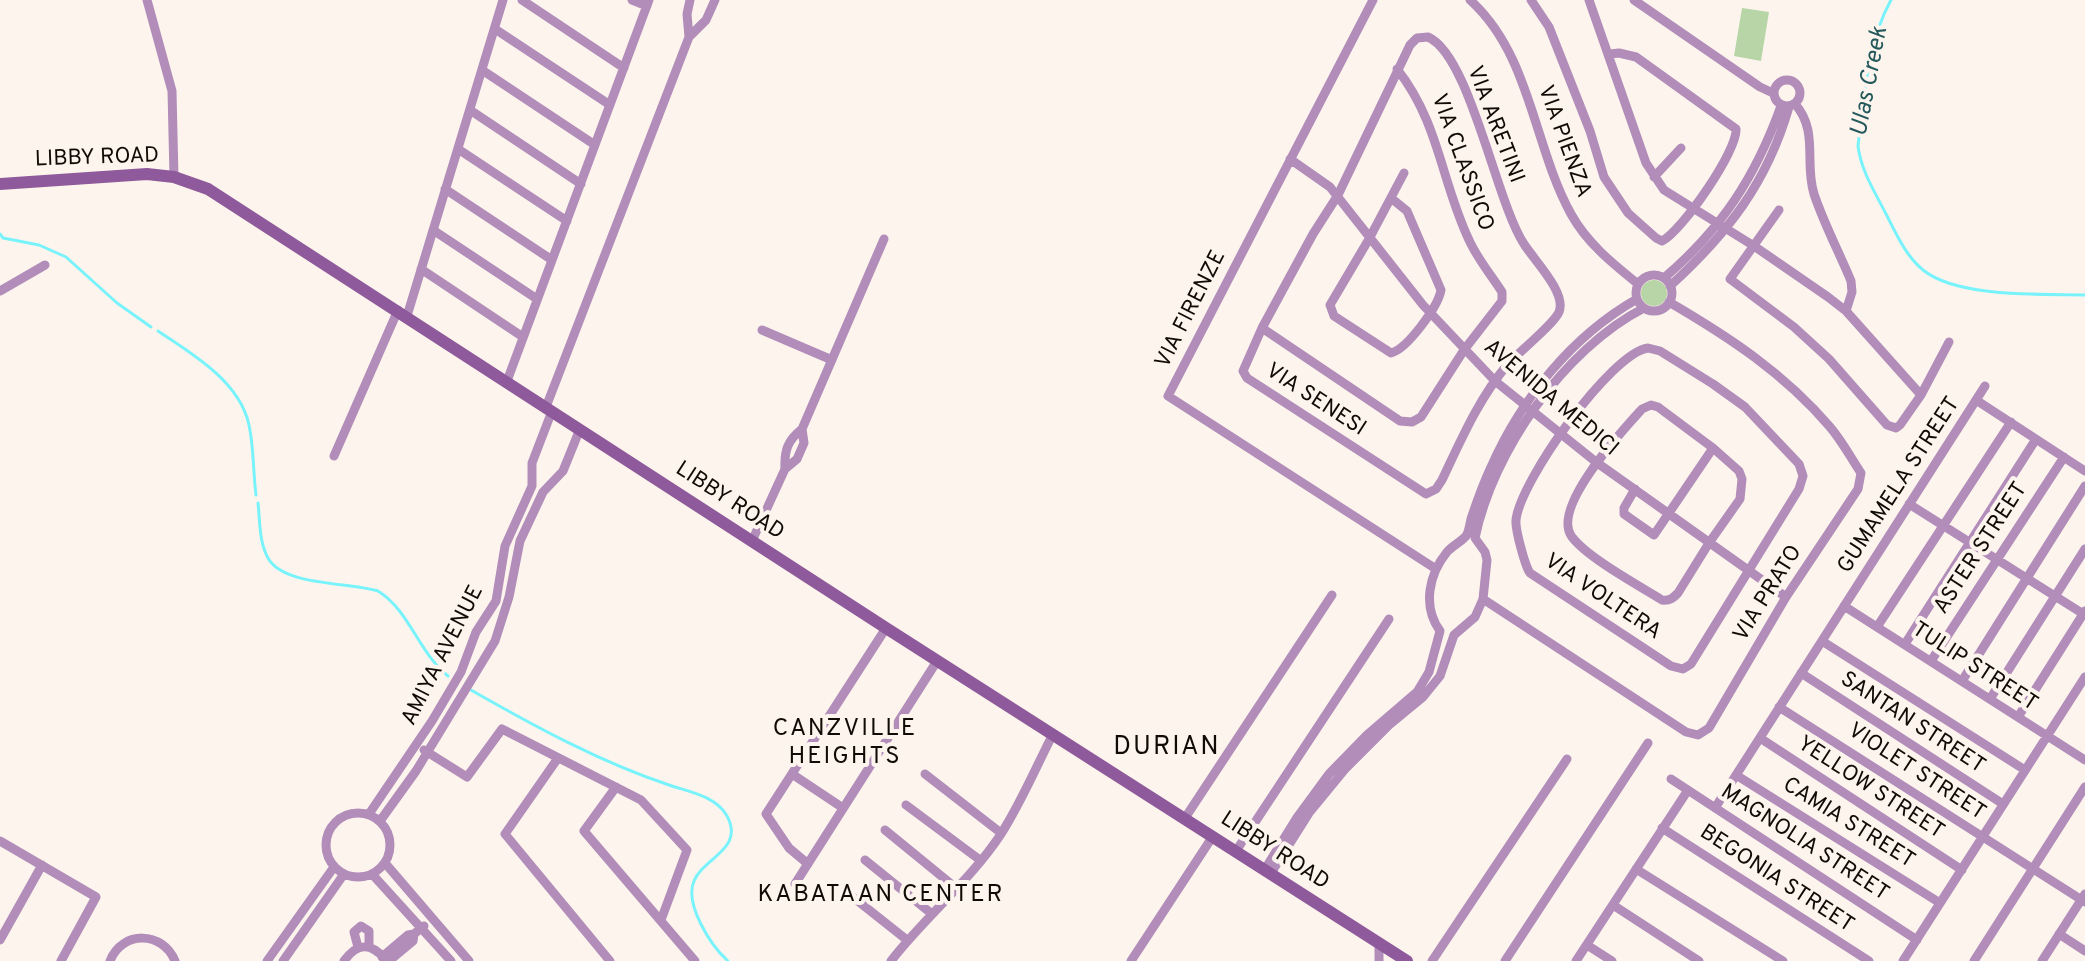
<!DOCTYPE html>
<style>
body{margin:0}
canvas{display:block;background:#fdf5ed}
</style>
<canvas width="2085" height="961"></canvas>
<script>
const context = document.querySelector('canvas').getContext('2d');
context.lineJoin = 'round';
function paint(path, color) { context.fillStyle = color; context.fill(path, 'evenodd'); }
function stroke(path, color, width, dash) { context.strokeStyle = color; context.lineWidth = width; context.lineCap = dash ? 'butt' : 'round'; context.setLineDash(dash || []); context.stroke(path); }
function label(font, color, halo, rows, align = 'center') {
  context.font = font + ' Overpass,sans-serif'; context.lineWidth = 8; context.setLineDash([]); context.textBaseline = 'middle'; context.strokeStyle = halo; context.fillStyle = color; for (const [text, x, y, turn = 0] of rows) {
    context.save(); context.translate(x, y); context.rotate((+turn || 0) * Math.PI / 180); context.textAlign = isNaN(turn) ? turn : align; if (halo) context.strokeText(text, 0, 0); context.fillText(text, 0, 0); context.restore();
  }
}
paint(new Path2D(`
 M1742,8L1769,12L1761,61L1734,56Z
 M1641 293a13 13 0 1 1 26 0a13 13 0 1 1-26 0Z`), '#b7d5a7');
stroke(new Path2D(`
 M1891,0C1867,43 1864,98 1858,146C1861,171 1875,192 1886,214C1896,233 1905,255 1923,270C1958,298 2041,294 2085,295
 M0,234L3,238L39,245L66,257L117,303L151,327
 M158,331C193,354 240,382 249,425C254,448 253,472 256,495
 M258,503C260,521 259,542 268,558C283,586 349,582 378,591C410,611 418,652 448,676
 M471,690C534,726 600,762 669,785C689,792 716,796 727,816C745,849 703,858 694,881C684,904 711,946 728,961`), '#79f3fb', 3);
stroke(new Path2D(`
 M147,0L172,91L174,177
 M522,0L624,68
 M632,0L647,6
 M1373,0L1168,396L1436,569
 M1470,0C1531,55 1533,145 1571,214C1587,243 1612,263 1638,284
 M1531,0L1549,27L1590,131L1604,177L1628,213L1656,238L1662,241C1682,231 1738,150 1736,129L1636,57L1619,53L1610,54
 M1589,0L1646,163L1664,190L1754,246L1828,297L1846,311L1921,395
 M1634,0L1760,87L1773,93
 M495,29L610,105
 M689,37L687,14L690,0
 M1428,37C1470,55 1496,202 1524,244C1534,260 1567,293 1559,312C1554,324 1519,352 1508,364C1479,398 1461,440 1442,480L1436,489L1426,494L1247,378L1243,371L1262,328L1313,234L1338,195L1410,45L1417,38Z
 M482,70L595,145
 M1774 93a13 13 0 1 1 26 0a13 13 0 1 1-26 0Z
 M1795,104C1819,131 1804,163 1814,194C1824,224 1839,252 1851,281L1852,292L1846,311
 M470,110L581,184
 M458,149L567,221
 M1290,159L1330,187L1423,305L1495,381L1596,462L1786,597
 M1654,177L1681,148
 M445,189L552,260
 M1391,198L1407,211L1441,290C1438,307 1407,349 1391,353L1334,316L1330,305L1369,239L1404,173
 M1779,210L1730,279L1794,327L1829,359L1887,425L1896,428L1900,425L1921,395L1949,342
 M433,230L537,299
 M421,269L523,337
 M1636 293a18 18 0 1 1 36 0a18 18 0 1 1-36 0Z
 M1664,278C1722,228 1755,178 1781,106
 M1670,286C1728,233 1767,183 1789,107
 M0,291L45,265
 M407,316L503,0
 M1262,328L1400,421L1412,422L1421,417L1464,350L1502,301V292C1491,275 1477,258 1469,240C1441,181 1439,122 1397,69
 M762,330L832,360
 M1648,348L1660,351L1713,384L1745,407L1799,464L1803,476L1799,489L1691,664L1683,669L1671,666L1530,573C1525,566 1515,529 1516,520C1520,481 1611,353 1648,348Z
 M507,381L649,0
 M1976,400L2085,471
 M1651,405L1658,407L1713,448L1739,471L1742,479L1740,499L1709,543L1678,593C1673,598 1670,601 1662,600C1638,585 1588,558 1572,537C1550,508 1623,430 1642,409Z
 M546,407L689,37L706,20L715,0
 M334,456L398,310
 M785,469C784,450 788,440 802,429L884,239
 M1635,489L1624,508V514L1654,535L1713,448
 M1909,504L2085,615
 M752,541L785,469L797,459L804,443L802,429
 M1483,599L1686,732L1698,735L1709,728L1786,597L1858,489L1861,473C1851,458 1842,441 1830,427C1784,373 1729,337 1669,302
 M1844,606L2085,760
 M1877,627L2011,422
 M1822,641L2025,770
 M1905,644L2036,439
 M1931,661L2064,457
 M1801,673L2003,804
 M1962,681L2085,486
 M1990,699L2085,549
 M1779,707L2085,902
 M2018,717L2085,611
 M1760,738L1962,870
 M424,750L467,777L502,729L641,800L687,850L661,920
 M558,758L505,834L610,961
 M792,774L843,808
 M925,774L1001,833
 M1736,775L1940,903
 M1671,779L1917,940
 M616,787L584,831L695,961
 M906,805L980,860
 M1715,808L1985,386
 M326 845a32 32 0 1 1 64 0a32 32 0 1 1-64 0Z
 M369,814L432,721L461,672L476,632L496,601L505,546L532,486V463L552,411
 M1185,818L1332,595
 M380,821L416,771L495,641L509,597L520,541L543,492L563,471L580,429
 M1662,828L1869,961
 M885,830L956,888
 M0,841L96,897L61,961
 M1236,851L1389,619
 M865,860L932,914
 M385,863L469,961
 M808,864L789,848L766,814L886,628
 M1265,869L1296,819L1329,774L1367,735L1417,692L1429,672L1440,631C1422,606 1429,574 1447,552C1452,546 1461,542 1466,536C1469,532 1470,523 1471,519C1477,501 1483,484 1491,467C1521,399 1572,336 1637,299
 M1636,869L1783,961
 M1271,873L1309,813L1346,768L1389,725L1423,697L1440,676L1454,635L1475,617L1483,599L1487,560L1485,552L1475,538C1493,451 1564,349 1644,308
 M372,874L451,961
 M795,884L937,661
 M849,894L907,940
 M1613,905L1699,961
 M2059,934L2085,951
 M0,940L42,865
 M1587,945L1612,961
 M358,947L354,932L361,926L369,931V946
 M382,957L408,935L414,934L424,926
 M110,961C122,930 163,931 175,961
 M267,961L334,867
 M283,961L344,874
 M344,961C357,943 370,942 385,959
 M389,961L413,941L414,934
 M891,961C925,917 970,881 1001,834C1021,803 1036,767 1053,734
 M1131,961L1213,836
 M1379,961V943
 M1432,961L1567,759
 M1505,961L1648,743
 M1576,961L1688,790
 M1903,961L2085,677
 M1974,961L2085,787
 M2042,961L2085,894`), '#b28dba', 9);
stroke(new Path2D(`
 M0,184L147,174L174,177L208,189L886,628L1407,961`), '#8f5a9b', 12);
label('22px', '#110b05', '#fdf5ed', [
 ["VIA ARETINI",1494,125,69],
 ["VIA PIENZA",1563,142,70],
 ["LIBBY ROAD",97,159,-2],
 ["VIA CLASSICO",1461,163,70],
 ["VIA FIRENZE",1192,310,-63],
 ["AVENIDA MEDICI",1550,399,40],
 ["VIA SENESI",1315,401,33],
 ["GUMAMELA STREET",1900,486,-57],
 ["LIBBY ROAD",729,502,33],
 ["ASTER STREET",1982,549,-57],
 ["VIA PRATO",1769,594,-58],
 ["VIA VOLTERA",1602,598,34],
 ["AMIYA AVENUE",444,656,-63],
 ["TULIP STREET",1974,668,33],
 ["SANTAN STREET",1912,724,33],
 ["VIOLET STREET",1916,773,33],
 ["YELLOW STREET",1870,789,33],
 ["CAMIA STREET",1848,824,32],
 ["MAGNOLIA STREET",1804,844,33],
 ["LIBBY ROAD",1274,852,33],
 ["BEGONIA STREET",1776,880,33]
]);
label('italic 24px', '#24595c', '#fdf5ed', [
 ["Ulas Creek",1871,82,-79]
]);
context.letterSpacing = '2px';
label('24px', '#110b05', '#fdf5ed', [
 ["CANZVILLE",845,730],
 ["HEIGHTS",845,758],
 ["KABATAAN CENTER",881,896]
]);
context.letterSpacing = '0px';
context.letterSpacing = '2px';
label('26px', '#110b05', '#fdf5ed', [
 ["DURIAN",1167,749]
]);
context.letterSpacing = '0px';
</script>
